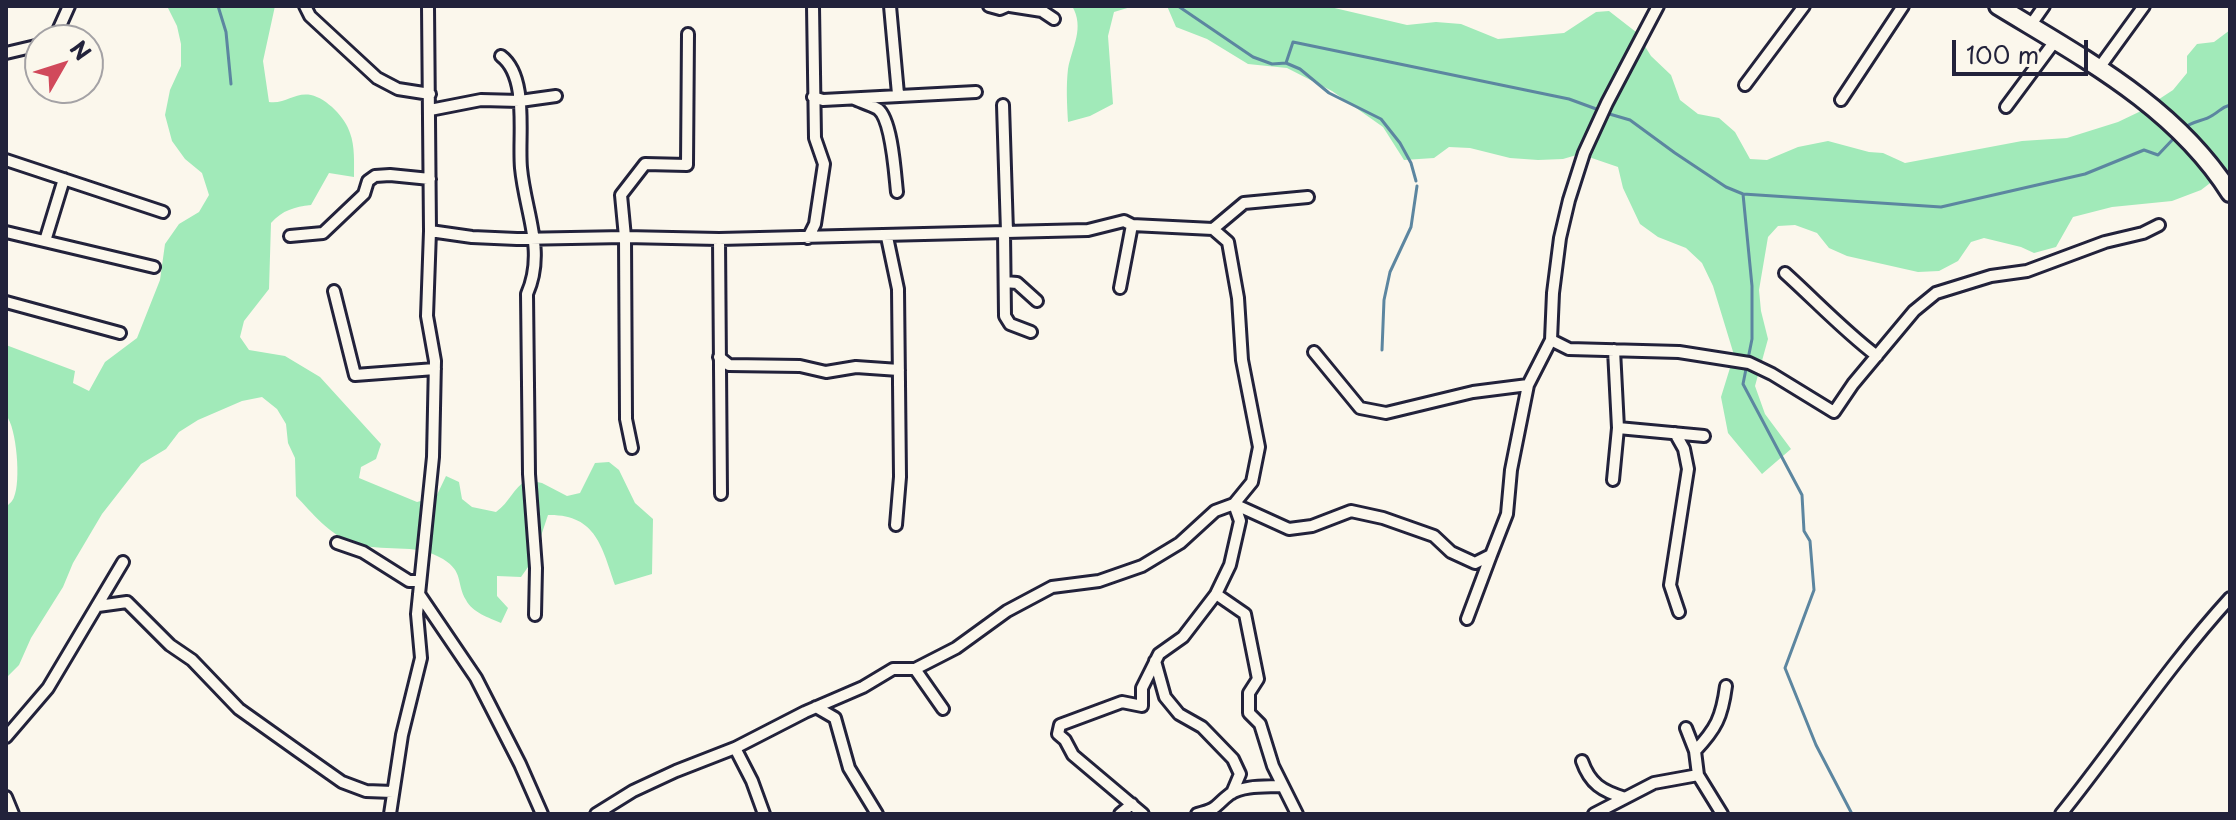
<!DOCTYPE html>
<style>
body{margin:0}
#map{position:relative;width:2236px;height:820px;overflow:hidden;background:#fbf7ec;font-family:"Playpen Sans",sans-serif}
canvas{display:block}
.frame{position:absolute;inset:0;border:8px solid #22223b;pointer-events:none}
.north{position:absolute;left:24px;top:24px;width:80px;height:80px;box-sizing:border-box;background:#fbf7ec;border:2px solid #a4a2a5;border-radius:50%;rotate:51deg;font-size:22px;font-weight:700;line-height:32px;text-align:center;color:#22223b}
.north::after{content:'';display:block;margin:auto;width:28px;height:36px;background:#d1495b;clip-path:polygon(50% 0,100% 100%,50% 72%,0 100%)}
.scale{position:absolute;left:1952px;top:40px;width:136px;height:36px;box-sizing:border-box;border:4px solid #22223b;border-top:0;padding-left:10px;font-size:24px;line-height:28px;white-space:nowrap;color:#22223b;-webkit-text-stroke:6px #fbf7ec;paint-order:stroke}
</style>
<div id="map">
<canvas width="2236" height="820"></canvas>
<div class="frame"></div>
<div class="north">N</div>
<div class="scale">100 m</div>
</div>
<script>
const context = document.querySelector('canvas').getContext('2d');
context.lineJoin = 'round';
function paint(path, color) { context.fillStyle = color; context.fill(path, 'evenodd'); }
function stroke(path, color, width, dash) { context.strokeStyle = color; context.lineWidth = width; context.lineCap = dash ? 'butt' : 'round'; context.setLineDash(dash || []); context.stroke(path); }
paint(new Path2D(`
 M167,6H275L263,61L269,102C287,104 294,92 311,95C326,98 346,118 350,133C355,146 354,163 354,177L329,173L311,205C294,207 283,210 271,223L269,289L244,321L240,337L249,350L285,356L320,377L381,444L376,459L361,467L359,478L417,502L436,497L446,476L459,482L462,499L472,507L496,512C510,502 513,488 527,480L542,483L567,496L580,493L595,463L609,462L619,470L635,503L653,519L652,574L615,585C602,547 596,514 548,515L533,560L521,577L497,576V596L508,608L501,623C489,618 472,612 466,600C456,583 464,572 443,559C415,542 382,553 353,543C329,534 313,514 296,496L295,458L288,443L286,424L277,409L262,397L242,401L198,420L179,432L166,449L141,464L102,514L73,563L63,587L31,638L19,665L6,678V507C9,504 13,501 14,497C21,482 17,428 6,415V345L75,371L73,383L89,391L105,362L137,338L160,280L165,244L179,224L199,212L209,195L202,173L185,159L172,141L165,115L170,90L181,66V44L177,26Z
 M1072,6H1134L1114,12L1108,36L1113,104L1090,116L1068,122C1067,104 1066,86 1068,69C1072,47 1085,28 1072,6Z
 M1167,6H1326L1407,25L1436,22L1461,24L1498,39L1564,33L1596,12L1609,11L1636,32L1651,56L1671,75L1680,100L1698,114L1719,118L1735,132L1750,159L1767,160L1798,147L1828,141L1869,152L1883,153L1905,163L2022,141L2067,138L2118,122L2141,111L2173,90L2187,73V56L2197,44L2214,42L2230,30V168L2201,190L2172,201L2112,207L2073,217L2056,247L2034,253L2021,247L1984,238L1971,242L1958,261L1939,271L1918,272L1847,256L1829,248L1817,233L1795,225L1778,226L1768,237L1759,290L1761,311L1768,339L1755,386L1765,414L1791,449L1762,474L1728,433L1721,397L1734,355L1713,286L1702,263L1686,248L1658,237L1640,224L1623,188L1618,167L1580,154L1563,159L1538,160L1510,158L1470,148L1449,147L1434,158L1404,160L1383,127L1332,91L1287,68L1248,64L1207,39L1176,27Z`), '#a1eab9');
stroke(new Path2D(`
 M218,6L226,32L231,84
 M1178,6L1253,57L1272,64L1286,63L1300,69L1329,93L1381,119L1400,143L1411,163L1416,181
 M1286,63L1293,42L1569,99L1599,110
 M1606,113L1630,120L1675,153L1726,187L1743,194L1941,207L2085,174L2144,150L2158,155L2175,137
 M2183,129C2193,120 2203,122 2213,115C2220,111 2222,107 2230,105
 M1743,194L1752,286V339L1743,384L1802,495L1804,531L1810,541L1814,590L1785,668L1816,745L1852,814
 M1382,350L1384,300L1390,272L1411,227L1417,186`), '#5c86a0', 3);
const minor = new Path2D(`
 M305,6L310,16L377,78L398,89L430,94
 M890,6L898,94
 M989,6L1000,9L1007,6
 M1010,6L1042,11L1054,19
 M2030,26L2044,6
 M49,40L56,35L69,6
 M6,53L40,45
 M501,56C529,77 518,137 521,168C525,212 546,251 527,294L529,474L536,568L535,615
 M2099,68L2144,6
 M1745,85L1804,6
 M813,97L823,100L976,92
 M854,99C861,102 871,105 878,109C892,120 895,174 897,192
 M1841,100L1903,6
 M1003,105L1007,232
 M2006,107L2055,41
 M430,110L481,100L520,101L556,96
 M6,160L163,212
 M1213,229L1228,242L1238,298L1242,360L1259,447L1252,482L1234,504L1289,529L1312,526L1351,511L1383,518L1434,536L1451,552L1475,563L1491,555L1507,514L1511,470L1528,385L1551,340L1553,293L1560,238L1569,200L1584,153L1607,103L1658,6
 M430,231L472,237L517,239L625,237L719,239L1088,230L1124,221L1132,225L1213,229L1244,203L1308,197
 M6,232L154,267
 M1004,232L1005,316L1010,324L1031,332
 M290,236L323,233L364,194L368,181L375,176L390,175L430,179
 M887,237L898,289L900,477L896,525
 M808,238L815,224L824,164L815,138L813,6
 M719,239L721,494
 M45,241L64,179
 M1785,273C1816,301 1844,331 1877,356
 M1005,282L1017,283L1037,301
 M1120,288L1132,225
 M334,291L355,375L435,369
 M6,302L120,333
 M1551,340L1569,349L1679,352L1749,363L1772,374L1834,412L1853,384L1914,311L1936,293L1991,276L2027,271L2105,242L2143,233L2159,225
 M1614,350L1618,428L1704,436
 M1314,352L1360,408L1386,413L1473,392L1528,385
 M719,357L729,365L800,366L826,372L856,367L899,370
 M1675,433L1684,449L1688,469L1670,585L1679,612
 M632,448L626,419L625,237L621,195L645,164L687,165L688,34
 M1613,480L1618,428
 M337,543L363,552L409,581H420
 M419,594L476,678L520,764L542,814
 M1216,594L1245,614L1258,679L1249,693V713L1260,724L1273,766L1297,814
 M98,606L127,602L170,645L192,660L239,709L298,751L342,782L366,791L393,792
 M1467,619L1491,555
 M1155,661L1165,697L1179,714L1202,727L1233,759L1240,774L1232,793
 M915,669L943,709
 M816,707L835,718L849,768L877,814
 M1686,728L1695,751
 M6,737L48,688L123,562
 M735,748L752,781L764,814
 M1582,761C1590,784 1602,791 1625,798
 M1698,775L1695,751C1716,729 1722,717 1726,686
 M6,797L13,814
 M390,814L402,735L421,658L417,614L433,457L435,361L427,316L430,231L428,6
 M596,814L633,791L676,771L735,748L805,712L863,687L893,669H915L956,648L1007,611L1052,587L1099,581L1142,566L1180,543L1215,511L1234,504L1240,521L1230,565L1216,594L1183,637L1159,654L1142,688V706L1122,702L1060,725L1058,734L1065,740L1073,755L1143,814
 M1120,814L1132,804
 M1197,814C1220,808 1213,807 1230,794C1244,785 1266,787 1282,786
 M1594,814L1654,783L1698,775L1722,814
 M2061,814C2118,743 2168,666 2230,598`);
const trunk = new Path2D(`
 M1998,6C2083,58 2175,106 2230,193`);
stroke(minor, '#22223b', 16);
stroke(trunk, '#22223b', 22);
stroke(minor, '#fbf7ec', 10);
stroke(trunk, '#fbf7ec', 16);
</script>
